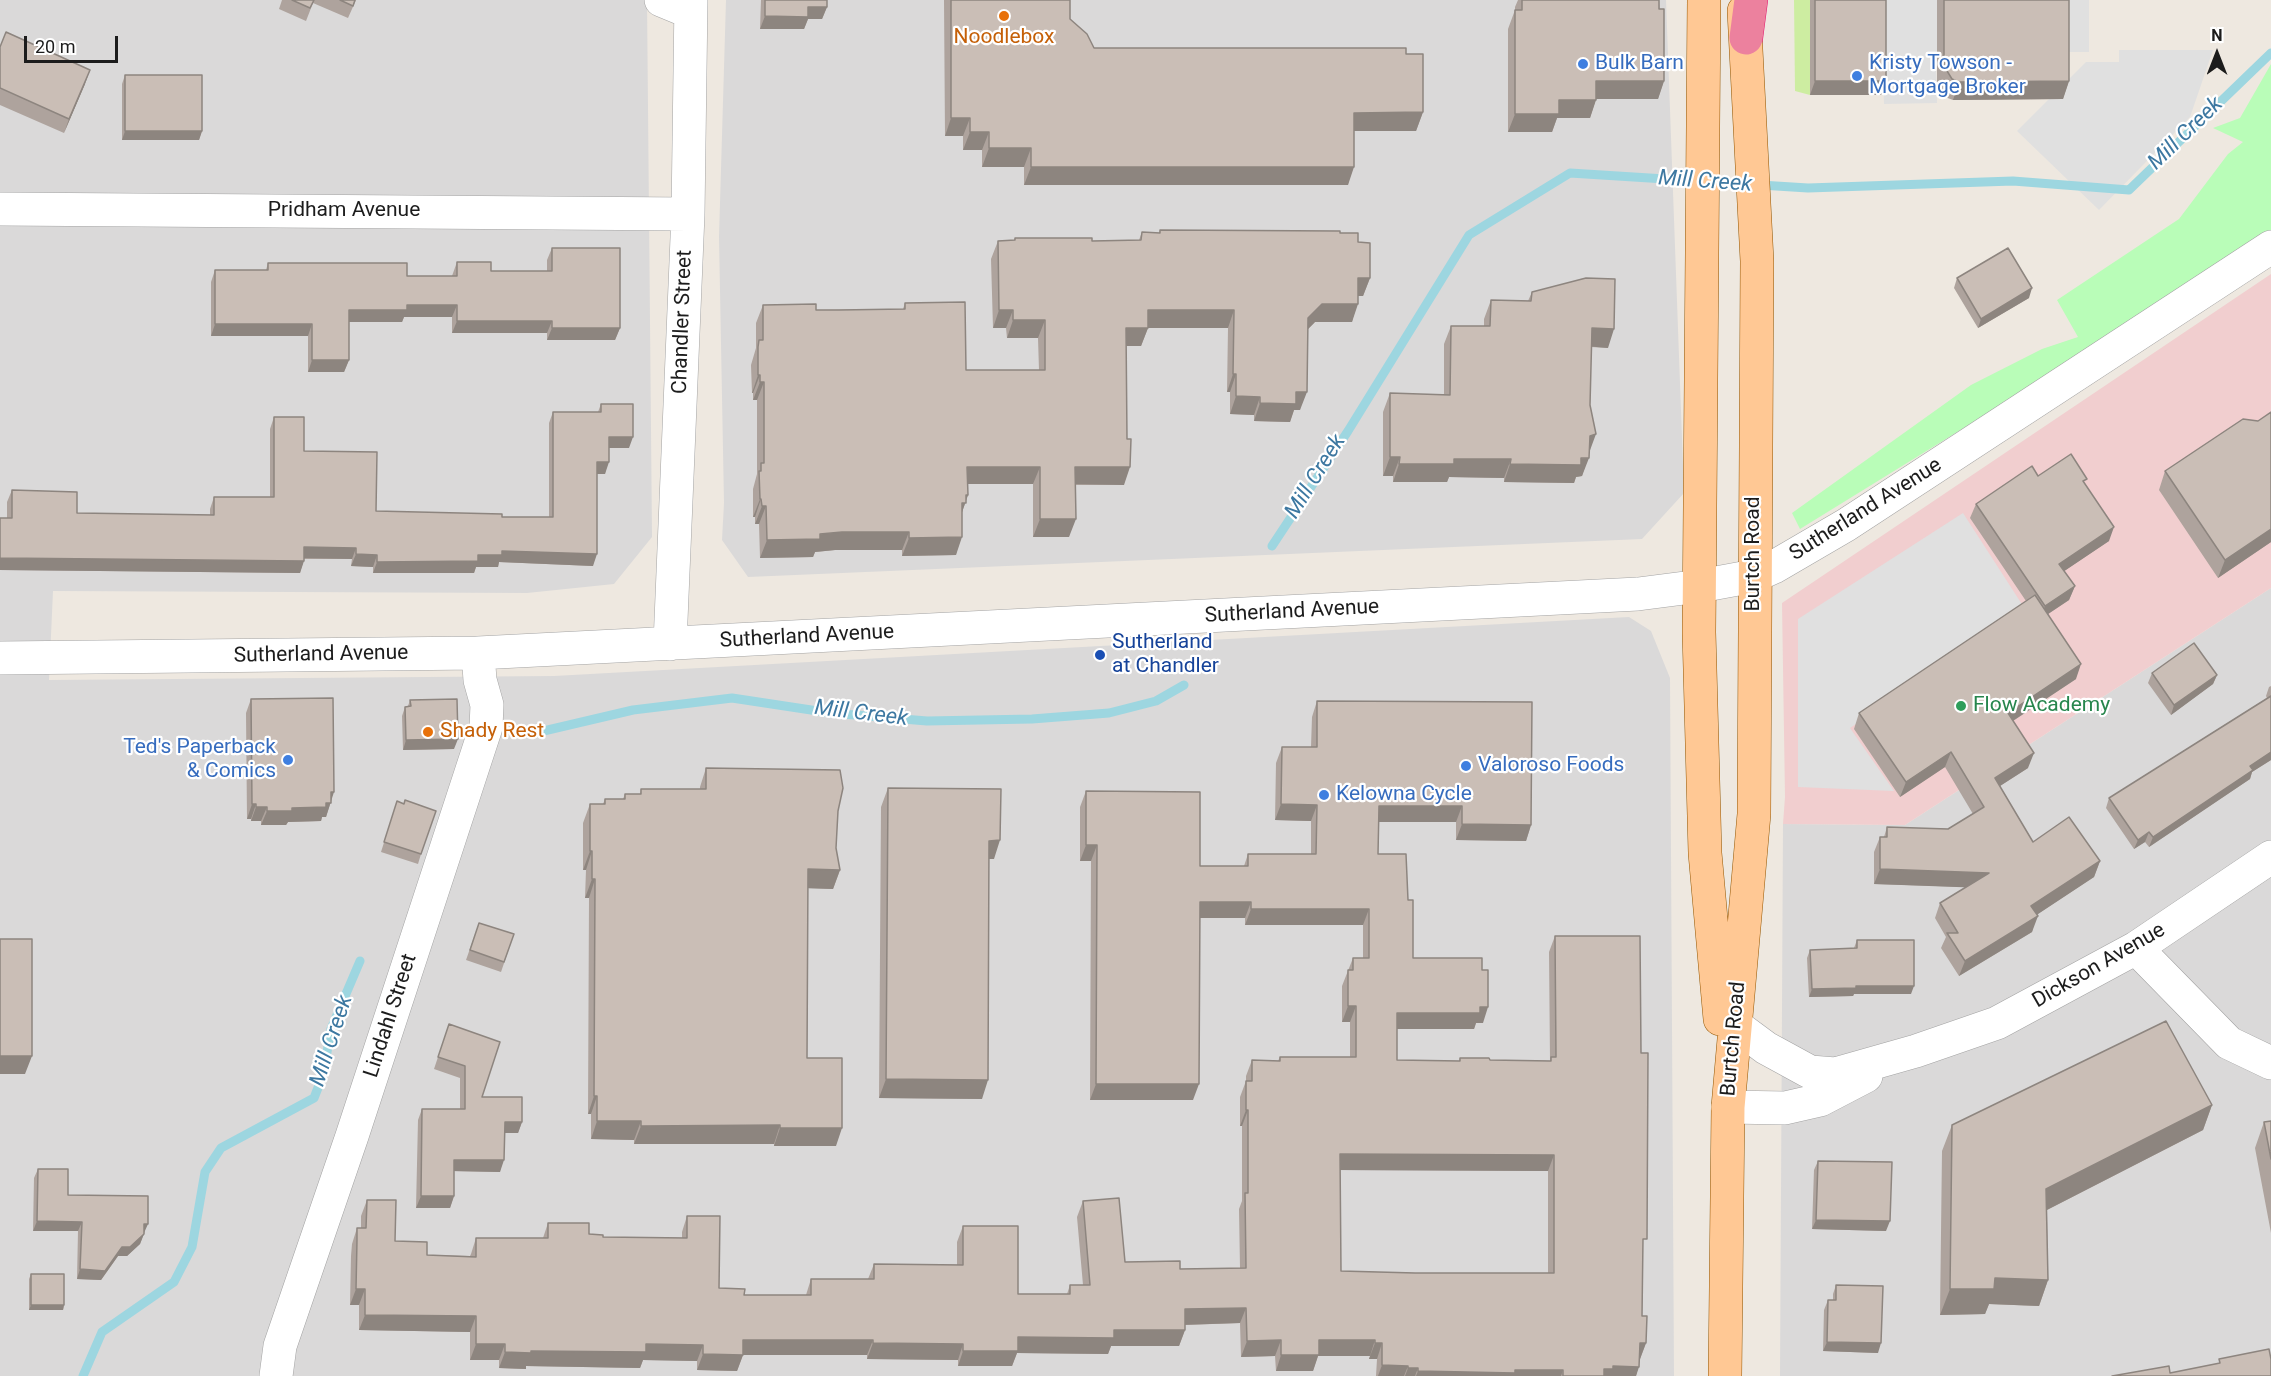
<!DOCTYPE html>
<style>
body{margin:0}
#map{position:relative;width:2271px;height:1376px;overflow:hidden;background:#eee8e0;font-family:Roboto,sans-serif}
canvas{display:block}
.north{position:absolute;left:2187px;top:24px;width:60px;height:60px;-webkit-text-stroke:4px #fff;paint-order:stroke;rotate:0deg;font-size:16px;font-weight:700;line-height:24px;text-align:center;color:#1c1c1c}
.north::after{content:'';display:block;margin:auto;width:21px;height:27px;background:#1c1c1c;clip-path:polygon(50% 0,100% 100%,50% 72%,0 100%)}
.scale{position:absolute;left:24px;top:36px;width:94px;height:27px;box-sizing:border-box;border:3px solid #1c1c1c;border-top:0;padding-left:8px;font-size:18px;line-height:21px;white-space:nowrap;color:#1c1c1c;-webkit-text-stroke:4px #fff;paint-order:stroke}
</style>
<div id="map">
<canvas width="2271" height="1376"></canvas>
<div class="north">N</div>
<div class="scale">20 m</div>
</div>
<script>
const context = document.querySelector('canvas').getContext('2d');
context.lineJoin = 'round';
function paint(path, color) { context.fillStyle = color; context.fill(path, 'evenodd'); }
function stroke(path, color, width, dash) { context.strokeStyle = color; context.lineWidth = width; context.lineCap = dash ? 'butt' : 'round'; context.setLineDash(dash || []); context.stroke(path); }
function label(font, color, halo, rows, align = 'center') {
  context.font = font + ' Roboto,sans-serif'; context.lineWidth = 4.5; context.setLineDash([]); context.textBaseline = 'middle'; context.strokeStyle = halo; context.fillStyle = color; for (const [text, x, y, turn = 0] of rows) {
    context.save(); context.translate(x, y); context.rotate((+turn || 0) * Math.PI / 180); context.textAlign = isNaN(turn) ? turn : align; if (halo) context.strokeText(text, 0, 0); context.fillText(text, 0, 0); context.restore();
  }
}
paint(new Path2D(`
 M0,0H647L652,537L614,584L527,593L53,591L49,680L554,676L1629,617L1651,631L1670,678L1674,1376H0Z
 M726,0H1666L1684,493L1642,539L748,577L722,540L724,503L719,237Z
 M2271,588V1376H1780L1783,824L1905,825Z`), '#dad9d9');
paint(new Path2D(`
 M2271,274V588L1905,825L1783,824L1785,797L1782,603Z`), '#f1cecf');
paint(new Path2D(`
 M1794,0H1810V95L1795,91Z`), '#cdeda1');
paint(new Path2D(`
 M2271,64V235L2061,368L1800,529L1792,513L1971,385L2042,349L2078,337L2057,300L2179,219L2228,154L2243,142L2213,128L2240,118Z`), '#b9fdb8');
paint(new Path2D(`
 M1881,0H1958L1959,51L1936,62L1937,103L1884,104Z
 M2066,0H2089V52H2065Z
 M2119,50H2213L2190,117L2099,210L2017,131L2086,62H2119Z
 M1963,513L2025,609L1850,728L1894,791L1798,787V619Z`), '#e0e0e0');
stroke(new Path2D(`
 M1272,546L1348,431L1469,235L1570,173L1808,188L2013,181L2129,190L2271,53
 M535,733L633,710L732,698L831,713L927,721L1032,719L1109,713L1156,701L1184,685
 M83,1376L102,1332L174,1282L192,1247L205,1172L221,1148L314,1098L323,1075L331,1029L360,961`), '#9dd6e0', 9);
const minor = new Path2D(`
 M661,0L690,12
 M0,209L688,214
 M670,644L688,214L691,0
 M0,658L478,653L1638,594L1700,586L1754,576L1774,567L1846,525L2271,247
 M2136,948L2229,1043L2271,1063
 M1735,1025L1766,1048L1810,1072L1835,1074L1916,1051L1997,1023L2136,948L2271,857
 M1728,1107L1785,1108L1820,1100L1866,1076
 M276,1376L280,1346L352,1136L486,727L487,705L480,680L478,653`);
const major = new Path2D(`
 M1704,0L1699,632L1705,853L1720,1019
 M1725,1376L1728,1107L1754,814L1757,261L1744,11`);
const highway = new Path2D(`
 M1746,38L1751,0`);
stroke(minor, '#a3a3a3', 34);
stroke(major, '#935600', 34);
stroke(highway, '#e2176f', 34);
stroke(minor, '#fff', 33);
stroke(major, '#ffc894', 33);
stroke(highway, '#ec819e', 33);
paint(new Path2D(`
 M282,0H356L348,18L313,3L306,21L279,9Z
 M761,0H827V7L822,19H808L804,29H760Z
 M944,0H1070V19L1094,48L1406,54L1423,112L1416,131H1354L1348,185H1024V167H982V150H963V136H945Z
 M1518,0H1659L1664,81L1658,99H1596L1590,118H1557L1552,132H1508V29L1515,10V7Z
 M1810,0H1886V81L1881,95H1810Z
 M1937,0H2069V81L2063,99L1953,100L1945,97L1937,84Z
 M0,47L85,84L64,133L0,105Z
 M125,75L202,131L199,140H122V84Z
 M1160,230L1340,233L1358,242L1370,278L1363,296H1358L1352,322H1315L1308,329L1300,410H1294L1290,422L1254,421V415L1230,414V392H1227L1228,328H1148L1141,346H1126L1124,485H1075L1069,537H1033V484H967L968,495L962,512L956,555L902,556V550H835L815,552L813,557L760,558L759,524H755V517H753V489L757,474V400H753V393H752L751,365L756,348V323L763,305L816,310L903,309L905,303L966,370H1039L1038,338H1007L1006,328H993L991,259L998,241L1014,240L1015,238L1092,241L1139,240L1142,232L1159,233Z
 M552,248L620,328L615,340H547V333H452V317H404L402,322H349V360L344,372H308V336H211V282L215,270H266L268,263L407,276H452L457,262L491,271H547V260Z
 M1957,278L2029,298L1978,328L1954,288Z
 M1532,292L1608,348L1591,347L1589,453L1582,476L1576,477L1574,483L1504,482V478L1449,477L1447,482H1393V476H1383V412L1390,393L1444,395V344L1451,326H1484V319L1491,300L1528,301Z
 M601,404L629,448H609L605,474H597L593,566L499,562L498,567H476L474,573H373V567L351,566L352,559H304L300,573L0,570V518H7V502L12,490L77,513L210,515V509L214,497H270V429L274,417L304,451L376,511L502,517H549V423L553,412H598Z
 M2258,421L2271,542L2218,578L2159,490L2165,471Z
 M2038,476L2085,484L2109,541L2064,571L2075,586L2069,600L2048,614L2076,679L2013,721L2028,768L2000,786L2033,842L2100,861L2094,877L2036,915L2032,932L1959,976L1941,948L1946,937L1935,918L1940,903L1966,887L1874,884V852L1880,837H1884L1887,827L1948,829L1973,814L1945,767L1900,797L1854,729L1859,713L2026,601L1970,518L1976,504Z
 M2152,673L2217,675L2213,684L2171,715L2148,683Z
 M2271,686V760L2252,772L2250,779L2149,847L2145,842L2134,849L2106,808L2109,798L2267,698L2266,696L2269,687Z
 M251,699L331,801L326,817H322L321,821L288,822L286,825H261V821H251V819H247L246,713Z
 M410,700L454,749L403,750L402,716L405,707L408,706Z
 M1317,701L1531,825L1526,841L1456,840V822H1379L1378,854L1408,900L1413,958L1483,1023H1476L1474,1029H1397V1060L1459,1061L1460,1058L1490,1060L1550,1061L1549,952L1555,936L1643,1248L1642,1316L1646,1343L1640,1359L1636,1376H1376L1377,1359H1369L1370,1356H1318L1313,1371H1276L1275,1356L1241,1357L1240,1323L1185,1325V1330L1179,1346H1111L1108,1354L1017,1353L1012,1366H958V1360L867,1359V1355H743L737,1371L697,1370V1361L643,1360L640,1368L526,1366V1369L499,1368V1360H470V1332L359,1330V1305H350L351,1256L352,1244L357,1228H361V1216L367,1200L395,1241L427,1255L470,1256L471,1254L476,1238H543L548,1223L603,1237L682,1238V1232L687,1216L719,1288L744,1295H806L811,1279H868L874,1264L957,1265V1242L963,1226L1018,1294H1067L1070,1285H1083L1077,1217L1083,1201L1125,1262L1180,1269L1240,1268L1239,1209L1242,1201V1126H1240V1097L1246,1081V1076L1252,1060L1278,1061L1280,1057H1350V1022H1342V986L1353,958H1363V925H1245V918H1200L1193,1100H1090L1091,861H1080V807L1086,791L1200,866H1244L1248,854H1311V821L1275,820L1276,763L1282,747H1311L1312,717ZM1340,1170L1548,1171V1273H1415L1341,1271Z
 M706,768L838,811L836,848L840,870L833,889L808,888L807,1058L836,1146H774V1144H634V1140L591,1139V1114H588L589,898H585L586,870H583V823L590,804H603L605,799H623L625,794H640L641,789H700V787Z
 M888,788L994,859H989L982,1099L879,1098L881,807Z
 M394,811L421,854L418,864L381,852Z
 M479,923L514,934L501,972L466,960Z
 M1857,940L1911,994H1854L1853,996L1809,997L1807,958L1810,950L1854,948Z
 M449,1024L482,1097L522,1122L518,1133H505L500,1172L454,1171V1196L450,1208H416L418,1120L422,1109H460V1078L434,1069Z
 M2212,1105L2203,1130L2047,1210L2048,1280L2039,1306L1989,1304L1985,1314L1940,1315L1942,1151L1952,1125Z
 M2271,1121V1233L2255,1148L2264,1122Z
 M1818,1161L1886,1231L1812,1229L1814,1170Z
 M38,1169L68,1195L144,1233L140,1244L127,1256H118L101,1280L77,1279L78,1231H33L34,1178Z
 M31,1274L64,1305L63,1310H29V1279Z
 M1836,1285L1878,1353L1823,1351L1824,1310L1828,1300H1833V1294Z`), '#aea39d');
paint(new Path2D(`
 M808,7H827L822,19H808L804,29H760L765,16Z
 M90,70L85,84L64,133L69,119Z
 M1596,81H1664L1658,99H1590Z
 M1815,81H1886L1881,95H1810Z
 M2069,81L2063,99L1953,100L1959,82Z
 M1559,100H1596L1590,118H1557L1552,132H1508L1515,114Z
 M1423,112L1416,131H1348L1354,113Z
 M951,118H970L963,136H945Z
 M125,131H202L199,140H122Z
 M970,132H989L982,150H963Z
 M989,148H1031L1024,167H982Z
 M1031,167H1354L1348,185H1024Z
 M1358,278H1370L1363,296H1352Z
 M2032,288L2029,298L1978,328L1981,319Z
 M1322,304H1358L1352,322H1315L1301,336L1308,318Z
 M407,305H457L452,317H404L402,322H344L349,310Z
 M999,310H1013L1006,328H993Z
 M1148,310H1234L1228,328H1141Z
 M1013,320H1045L1038,338H1007Z
 M457,321H552L547,333H452Z
 M215,324H312L308,336H211Z
 M552,328H620L615,340H547Z
 M1126,328H1148L1141,346H1119Z
 M1592,328L1614,329L1608,348L1585,346Z
 M312,360H349L344,372H308Z
 M1233,374H1236L1230,392H1227Z
 M758,375H760L753,393H752Z
 M760,382H764L757,400H753Z
 M1296,392H1307L1300,410H1294L1290,422L1254,421L1260,403Z
 M1236,396L1260,397L1254,415L1230,414Z
 M1596,434L1589,453L1590,436Z
 M609,437H633L629,448H605Z
 M1390,457H1400L1393,476H1383Z
 M1589,458L1582,476L1576,477L1574,483L1504,482L1510,464Z
 M1454,459H1511L1504,478L1449,477L1447,482H1393L1399,464Z
 M597,462H609L605,474H593Z
 M967,467H1040L1033,484H961Z
 M1075,467H1130L1124,485L1069,484Z
 M966,495H968L959,521H956Z
 M760,499H761L755,517H753Z
 M762,506H766L759,524H755Z
 M1040,519H1076L1069,537H1033Z
 M2114,527L2109,541L2054,578L2059,564Z
 M2271,529V542L2218,578L2225,560Z
 M842,532H909L902,550H835L815,552L813,557L760,558L767,540Z
 M962,537L956,555L902,556L909,538Z
 M304,547L356,548L352,559L300,558Z
 M502,551L597,554L593,566L499,562L498,567H476L474,573H373L377,562L478,555Z
 M356,554L377,555L373,567L351,566Z
 M0,558L304,561L300,573L0,570Z
 M2075,586L2069,600L2039,620L2045,606Z
 M2081,664L2076,679L2002,728L2008,713Z
 M2217,675L2213,684L2171,715L2174,705Z
 M458,739L454,749L403,750L406,740Z
 M1951,752L1945,767L1900,797L1906,782Z
 M2271,752V760L2252,772L2250,779L2149,847L2153,837L2250,766Z
 M2034,753L2028,768L1989,793L1995,778Z
 M331,792H334L326,817H322L321,821L288,822L286,825H261L267,811L292,808Z
 M252,804H256L251,819H247Z
 M1281,804L1317,805L1311,821L1275,820Z
 M1379,806H1462L1456,822H1373Z
 M256,807H267L261,821H251Z
 M1462,824L1531,825L1526,841L1456,840Z
 M2149,832L2145,842L2134,849L2138,840Z
 M1000,840L994,859H983L989,841Z
 M1086,845H1097L1091,861H1080Z
 M590,851H592L586,870H583Z
 M2100,861L2094,877L2026,922L2031,906Z
 M808,869L840,870L833,889L801,888Z
 M1880,869L1989,873L1984,888L1874,884Z
 M592,879H595L589,898H585Z
 M1200,902H1251L1245,918H1194Z
 M1251,909H1369L1363,925H1245Z
 M2038,916L2032,932L1959,976L1965,961Z
 M1856,986H1914L1911,994H1854L1853,996L1809,997L1812,989Z
 M1348,1006H1356L1350,1022H1342Z
 M1480,1007H1488L1483,1023H1476L1474,1029H1391L1397,1013Z
 M0,1056H32L25,1074H0Z
 M886,1079L988,1080L982,1099L879,1098Z
 M1096,1084H1199L1193,1100H1090Z
 M594,1096H597L591,1114H588Z
 M2212,1105L2203,1130L2037,1215L2046,1189Z
 M1246,1110H1248L1242,1126H1240Z
 M597,1121H641L634,1140L591,1139Z
 M505,1122H522L518,1133H501Z
 M780,1125L774,1144H634L641,1126Z
 M780,1128H842L836,1146H774Z
 M1340,1154L1554,1155L1548,1171L1334,1170Z
 M454,1160H504L500,1172L450,1171Z
 M421,1196H454L450,1208H416Z
 M1816,1220L1890,1221L1886,1231L1812,1229Z
 M37,1221L82,1222L78,1231H33Z
 M144,1224H148L144,1233H140Z
 M144,1234L140,1244L127,1256H118L101,1280L77,1279L80,1269Z
 M1995,1278L2048,1280L2039,1306L1989,1304L1985,1314L1940,1315L1950,1289Z
 M356,1289H365L359,1305H350Z
 M31,1305H64L63,1310H29Z
 M1246,1308L1240,1323L1179,1325L1185,1309Z
 M365,1315L476,1316L470,1332L359,1330Z
 M1114,1330H1185L1179,1346H1111L1108,1354L1017,1353L1012,1366H958L963,1351L1018,1337Z
 M743,1340H873L867,1355H743L737,1371L697,1370L703,1354Z
 M1281,1340L1275,1356L1241,1357L1247,1341Z
 M1319,1340H1375L1370,1356H1318L1313,1371H1276L1281,1355Z
 M1827,1342L1881,1343L1878,1353L1823,1351Z
 M873,1343L963,1344L958,1360L867,1359Z
 M1375,1343H1382L1377,1359H1369Z
 M1640,1343H1646L1640,1359H1634Z
 M476,1344H505L499,1360H470Z
 M646,1344L703,1345L697,1361L643,1360L640,1368L526,1366V1369L499,1368L505,1352Z
 M1382,1365L1408,1366L1404,1376H1378Z
 M1613,1366L1639,1367L1636,1376H1601L1604,1369Z
 M1408,1368H1418L1415,1376H1405Z
 M1515,1370H1563L1561,1376H1416L1418,1371Z`), '#8d857f');
const building = new Path2D(`
 M292,0H314L310,8Z
 M340,0H355L353,6Z
 M765,0H827V7H808V17L765,16Z
 M951,0H1070V19L1087,34L1094,48H1406V54H1423V112L1354,113V167H1031V148H989V132H970V118H951Z
 M1522,0H1659V9H1664V81H1596V100H1559V114H1515V10H1522Z
 M1815,0H1886V81H1815Z
 M1944,0H2069V81L1959,82L1952,79L1944,66Z
 M6,32L90,70L69,119L0,88V47Z
 M125,75H202V131H125Z
 M1160,230L1340,231V233H1358V242L1370,243V278H1358V304H1322L1308,318L1307,392H1296V404L1260,403V397L1236,396V374H1233L1234,310H1148V328H1126L1127,439H1131L1130,467H1075L1076,519H1040V467H967L968,495H966V503H962V537L909,538V532H842L820,534V539L767,540L766,506H762L761,499H760L759,471H761V463H764V382H760V375H758V347L759,340H763V305L816,304V310H839L905,309V303L965,302L966,370H1045V320H1013V310H999L998,241L1015,240V238H1092V241L1141,240L1142,232L1160,233Z
 M552,248H620V328H552V321H457V305H407V310H349V360H312V324H215V270H268V263H407V276H457V262H491V271H552Z
 M2008,248L2032,288L1981,319L1957,278Z
 M1586,278L1615,279L1614,329L1592,328L1590,405L1596,434L1590,436L1589,458H1581V465L1510,464L1511,459H1454V464H1399L1400,457H1390V393L1450,395L1451,326H1490L1491,300L1531,301L1532,292Z
 M601,404H633V437H609V462H597V554L502,551V555H478V561L377,562V555L356,554V548L304,547V561L0,558V518H12V490L77,492V513L214,515V497H274V417H304V451L377,452L376,511L502,514V517H553V412H601Z
 M2271,412V529L2225,560L2165,471L2243,419L2258,421Z
 M2071,454L2087,479L2083,481L2114,527L2059,564L2075,586L2045,606L1976,504L2032,466L2038,476Z
 M2035,595L2081,664L2008,713L2034,753L1995,778L2033,842L2069,817L2100,861L2031,906L2038,916L1965,961L1947,933H1958L1940,903L1989,873L1880,869V837H1887V827L1948,829L1984,807L1951,752L1906,782L1859,713Z
 M2194,643L2217,675L2174,705L2152,673Z
 M2271,696V752L2250,766L2253,770L2153,837L2149,832L2138,840L2109,798Z
 M333,698L334,792H331V803H326V807L292,808V811H267V807H256V804H252L251,699Z
 M457,699L458,739L406,740L405,707L411,706L410,700Z
 M1317,701L1532,702L1531,825L1462,824V806H1379L1378,854H1406L1408,900H1413V958H1482V970H1488V1007H1480V1013H1397V1060L1460,1061V1058H1489L1490,1060L1551,1061V1057H1556L1555,936H1640L1641,1053H1648L1647,1239H1643L1642,1316H1647L1646,1343H1640L1639,1367L1613,1366V1369H1604V1376H1563V1370H1515V1373L1418,1371V1368H1408V1366L1382,1365V1343H1375V1340H1319V1355H1281V1340L1247,1341L1246,1308L1185,1309V1330H1114V1338L1018,1337V1351H963V1344L873,1343V1340H743V1355L703,1354V1345L646,1344V1352L531,1351V1353L505,1352V1344H476V1316L365,1315V1289H356L357,1240V1228H366L367,1200H396L395,1241L427,1242V1255L476,1257V1238H548V1223H589V1234L603,1235V1237L687,1238V1216H720L719,1288L745,1289L744,1295H811V1279H874V1264L963,1265V1226H1018V1294H1070V1285H1090L1083,1201L1119,1198L1125,1262L1180,1261V1269L1246,1268L1245,1193H1248V1110H1246V1081H1252V1060L1280,1061V1057H1356V1006H1348V970H1353V958H1369V909H1251V902H1200L1199,1084H1096L1097,845H1086V791L1200,792V866H1248V854H1316L1317,805L1281,804L1282,747H1317ZM1340,1154L1554,1155V1273H1415L1341,1271Z
 M706,768L840,770L843,788L838,811L836,848L840,870L808,869L807,1058H842V1128H780V1125L641,1126V1121H597V1096H594L595,879H592V851H590V804H605V799H625V794H641V789H706Z
 M888,788L1001,789L1000,840L989,841L988,1080L886,1079Z
 M405,800L436,811L421,854L384,842L397,801L404,804Z
 M479,923L514,934L504,962L470,950Z
 M0,939H32V1056H0Z
 M1857,940H1914V986H1856V988L1812,989L1810,950L1857,948Z
 M2166,1021L2212,1105L2046,1189L2048,1280L1995,1278L1994,1289H1950L1952,1125Z
 M449,1024L500,1042L482,1097H522V1122H505L504,1160H454V1196H421L422,1109H465V1066L438,1057Z
 M2271,1121V1159L2264,1122Z
 M1818,1161L1892,1162L1890,1221L1816,1220Z
 M38,1169H68V1195L148,1196V1224H144V1234L130,1247H122L105,1271L80,1269L82,1222L37,1221Z
 M31,1274H64V1305H31Z
 M1836,1285L1883,1286L1881,1343L1827,1342L1828,1300H1836Z
 M2269,1349L2271,1359V1376H2112L2169,1366L2170,1373L2220,1363L2219,1359Z`);
paint(building, '#cabeb6');
stroke(building, '#8d857f', 1.5);
for (const [x, y, r, color] of [
 [1004,16,6,"#e8710a"],
 [1583,64,6,"#3f7fe0"],
 [1857,76,6,"#3f7fe0"],
 [1100,655,6,"#1a4fb4"],
 [1961,706,6,"#2e9e5b"],
 [428,732,6,"#e8710a"],
 [288,760,6,"#3f7fe0"],
 [1466,766,6,"#3f7fe0"],
 [1324,795,6,"#3f7fe0"]
]) { const dot = new Path2D(); dot.arc(x, y, r, 0, 2 * Math.PI); context.fillStyle = color; context.fill(dot); stroke(dot, '#fff', 2); }
label('21px', '#c56008', '#fff', [
 ["Noodlebox",1004,38],
 ["Shady Rest",440,732,"left"]
]);
label('21px', '#366cbe', '#fff', [
 ["Bulk Barn",1595,64],
 ["Kristy Towson -",1869,64],
 ["Mortgage Broker",1869,88],
 ["Ted's Paperback",276,748,"right"],
 ["& Comics",276,772,"right"],
 ["Valoroso Foods",1478,766],
 ["Kelowna Cycle",1336,795]
], 'left');
label('21px', '#1c1c1c', '#fff', [
 ["Pridham Avenue",344,211],
 ["Chandler Street",683,322,-88],
 ["Sutherland Avenue",1866,510,-32],
 ["Burtch Road",1754,554,-90],
 ["Sutherland Avenue",1292,612,-3],
 ["Sutherland Avenue",807,637,-3],
 ["Sutherland Avenue",321,655,-1],
 ["Dickson Avenue",2099,966,-30],
 ["Lindahl Street",391,1016,-72],
 ["Burtch Road",1734,1039,-85]
]);
label('21px', '#164399', '#fff', [
 ["Sutherland",1112,643],
 ["at Chandler",1112,667]
], 'left');
label('21px', '#27864d', '#fff', [
 ["Flow Academy",1973,706]
], 'left');
label('italic 22px', '#3d78a1', '#fff', [
 ["Mill Creek",2186,134,-44],
 ["Mill Creek",1705,182,4],
 ["Mill Creek",1316,477,-58],
 ["Mill Creek",861,714,7],
 ["Mill Creek",332,1041,-72]
]);
</script>
